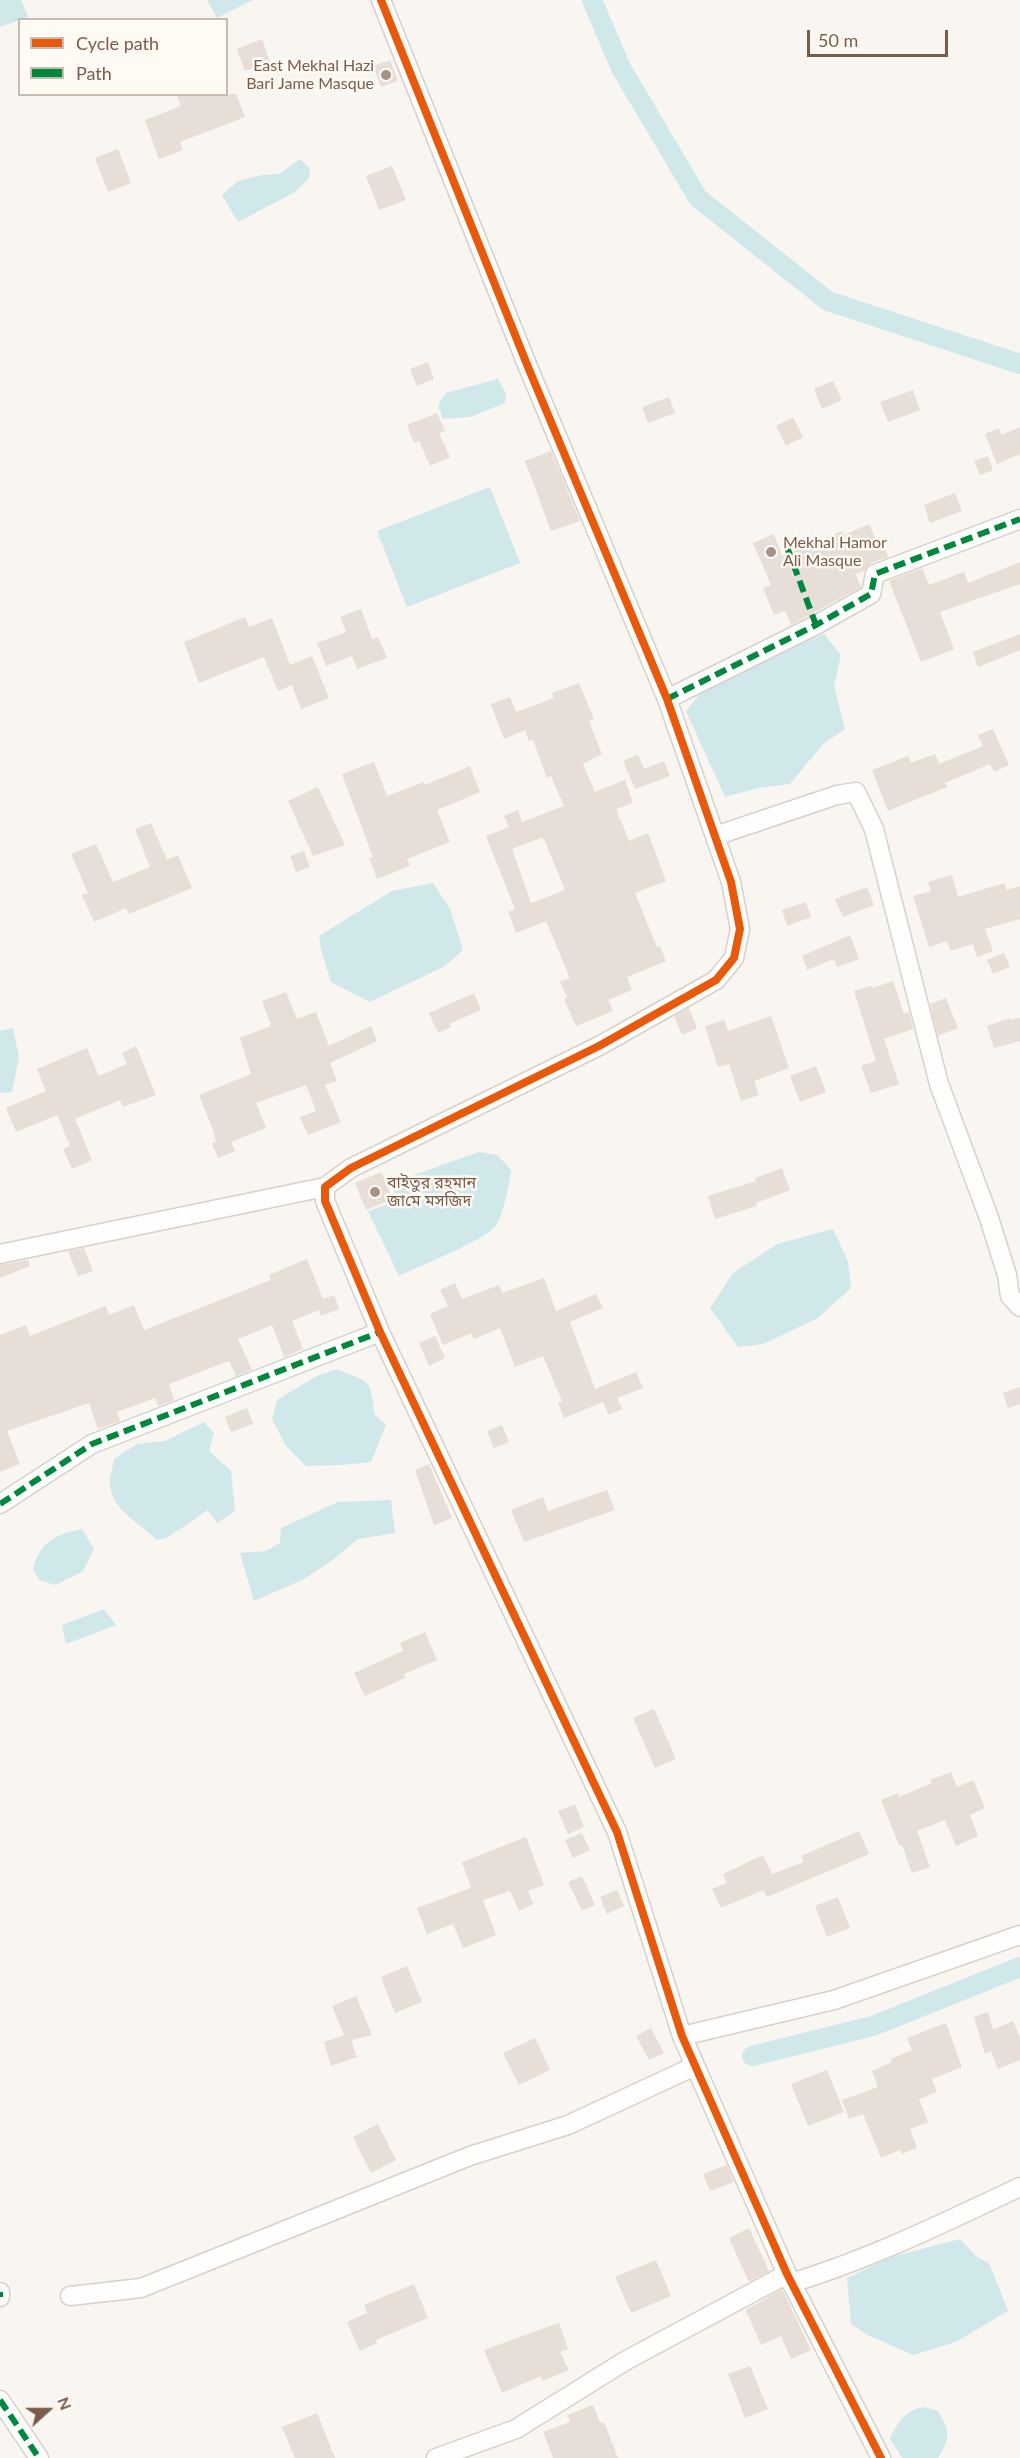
<!DOCTYPE html>
<meta charset="utf-8">
<style>
body{margin:0}
#map{position:relative;width:1020px;height:2458px;overflow:hidden;background:#f9f5f0;font-family:Lato,sans-serif}
canvas{display:block}
.legend{position:absolute;left:18px;top:18px;width:210px;height:78px;box-sizing:border-box;background:#fffaf3;border:2px solid #cabbb1;margin:0;padding:8px 10px;list-style:none;font-size:18px;color:#7a5c4d}
.legend li{display:flex;align-items:center;gap:12px;height:30px}
.legend b{width:30px;border:2px solid #cabbb1}
.north{position:absolute;left:18px;top:2380px;width:60px;height:60px;-webkit-text-stroke:4px #fffaf3;paint-order:stroke;rotate:69deg;font-size:16px;font-weight:700;line-height:24px;text-align:center;color:#7a5c4d}
.north::after{content:'';display:block;margin:auto;width:21px;height:27px;background:#7a5c4d;clip-path:polygon(50% 0,100% 100%,50% 72%,0 100%)}
.scale{position:absolute;left:807px;top:30px;width:141px;height:27px;box-sizing:border-box;border:3px solid #7a5c4d;border-top:0;padding-left:8px;font-size:18px;line-height:21px;white-space:nowrap;color:#7a5c4d;-webkit-text-stroke:4px #fffaf3;paint-order:stroke}
</style>
<div id="map">
<canvas width="1020" height="2458"></canvas>
<ul class="legend">
<li><b style="height:8px;background:#e8590c"></b>Cycle path</li>
<li><b style="height:8px;background:#00873e"></b>Path</li>
</ul>
<div class="north">N</div>
<div class="scale">50 m</div>
</div>
<script>
const context = document.querySelector('canvas').getContext('2d');
context.lineJoin = 'round';
function paint(path, color) { context.fillStyle = color; context.fill(path, 'evenodd'); }
function stroke(path, color, width, dash) { context.strokeStyle = color; context.lineWidth = width; context.lineCap = dash ? 'butt' : 'round'; context.setLineDash(dash || []); context.stroke(path); }
function label(font, color, halo, rows, align = 'center') {
  context.font = font + ' Lato,"Noto Sans Bengali",sans-serif'; context.lineWidth = 5; context.setLineDash([]); context.textBaseline = 'middle'; context.strokeStyle = halo; context.fillStyle = color; for (const [text, x, y, turn = 0] of rows) {
    context.save(); context.translate(x, y); context.rotate((+turn || 0) * Math.PI / 180); context.textAlign = isNaN(turn) ? turn : align; if (halo) context.strokeText(text, 0, 0); context.fillText(text, 0, 0); context.restore();
  }
}
paint(new Path2D(`
 M0,0H21L28,17L0,27Z
 M207,0H253L217,18Z
 M300,159L310,169L309,178L295,192L238,222L222,195L238,181L262,175L279,174Z
 M498,379L506,393L505,403L470,417L443,419L438,405L446,393Z
 M490,487L520,563L407,607L377,531Z
 M824,634L841,655L834,686L845,729L823,744L790,784L758,788L725,797L686,711L704,689Z
 M433,883L450,909L463,950L445,966L370,1002L331,982L321,949L319,936L392,891Z
 M13,1028L19,1058L12,1092L0,1093V1031Z
 M479,1152L497,1155L511,1169C510,1182 503,1217 495,1227C484,1240 418,1267 399,1276L368,1211L397,1201L391,1183Z
 M833,1229L848,1262L851,1288L818,1318L763,1344L738,1347L710,1308L733,1273L777,1244Z
 M337,1369C372,1385 369,1375 375,1415L386,1425L371,1462L341,1465L306,1466L286,1446L272,1419L277,1400L315,1377Z
 M204,1422L214,1433L209,1451L231,1471L235,1511L217,1523L208,1510L167,1538L157,1540C140,1523 111,1510 110,1483C110,1475 113,1466 114,1459L137,1444L165,1441Z
 M391,1500L395,1533L358,1539L329,1563L302,1580L254,1601L240,1553L266,1551L280,1543L281,1528L338,1502Z
 M82,1529L94,1549L83,1571L55,1585L39,1580L33,1569C40,1542 56,1534 82,1529Z
 M104,1609L116,1625L66,1644L62,1625Z
 M960,2239L977,2257L989,2263L1008,2311L956,2342L913,2355L868,2335L851,2324L847,2278L891,2257Z
 M924,2407L938,2411C950,2432 951,2437 938,2458H902L890,2439C897,2422 906,2410 924,2407Z`), '#d0e8ea');
stroke(new Path2D(`
 M592,0L621,68L698,198L828,301L1020,364
 M752,2056L873,2026L1020,1967`), '#d0e8ea', 20);
paint(new Path2D(`
 M262,39L270,62L245,71L237,49Z
 M390,60L398,81L381,87L373,66Z
 M176,94H236L245,117L180,142L183,150L159,159L145,120L181,106Z
 M118,149L131,183L108,192L95,158Z
 M392,166L406,200L379,210L366,176Z
 M428,362L434,379L417,386L410,369Z
 M833,381L842,400L822,409L814,389Z
 M913,390L920,410L888,422L880,402Z
 M669,397L675,413L648,423L642,407Z
 M437,413L445,431L439,433L450,457L430,466L419,441L414,443L407,425Z
 M793,417L803,437L786,446L776,426Z
 M1020,427V454L997,464L985,434L999,428L1001,435Z
 M551,451L580,521L551,531L525,461Z
 M988,456L993,470L980,475L974,461Z
 M955,493L962,511L930,523L924,505Z
 M869,524L880,550L885,548L888,557L871,563L864,571L856,574L861,587L791,625L785,611L774,615L763,588L771,585L753,543L774,534L782,556L842,531L844,535Z
 M1020,562V584L940,612L954,649L921,662L889,581L922,568L929,585L964,572L968,583Z
 M361,609L372,639L378,637L387,658L357,669L352,656L326,666L317,643L346,632L340,617Z
 M245,617L249,627L272,618L290,665L312,656L329,698L301,709L292,685L278,691L264,657L199,683L184,642Z
 M1020,634V650L978,667L973,652Z
 M579,683L594,719L589,721L602,754L583,764L595,792L625,780L633,803L616,809L629,841L648,833L666,881L635,893L657,947L660,946L666,961L627,977L632,990L608,1000L613,1011L576,1026L564,999L567,997L560,982L570,978L546,921L516,933L508,912L515,909L486,836L509,827L504,816L518,810L522,822L564,806L551,776L547,778L533,740L529,741L525,730L504,739L491,704L510,697L516,712L554,698L552,693ZM541,838L544,839L565,890L531,903L512,849Z
 M993,729L1009,765L994,772L990,764L945,783L947,787L888,811L872,770L908,756L911,763L935,754L939,764L983,746L978,735Z
 M638,755L644,769L664,761L670,776L635,789L623,761Z
 M374,762L387,796L423,782L425,785L470,766L480,792L437,810L450,842L407,859L410,866L377,879L369,858L373,857L342,774Z
 M318,787L345,845L313,856L288,801Z
 M151,823L167,860L178,855L192,888L129,914L126,908L94,922L82,895L88,893L71,854L96,844L113,882L150,867L135,829Z
 M304,851L310,867L296,872L290,856Z
 M952,875L958,897L1004,883L1007,890L1020,886V919L985,929L993,951L977,957L973,944L950,951L947,941L929,947L913,896L931,891L928,882Z
 M867,887L874,905L843,917L835,899Z
 M806,902L811,917L787,926L782,910Z
 M850,935L859,959L837,967L834,959L807,970L802,956Z
 M1004,953L1010,967L993,974L987,960Z
 M893,981L904,1014L909,1012L913,1029L884,1039L899,1084L871,1093L861,1066L876,1061L854,991L871,986L872,988Z
 M286,992L297,1019L316,1012L329,1046L371,1026L377,1041L330,1063L337,1081L325,1085L341,1122L308,1135L300,1117L316,1111L306,1085L256,1103L266,1128L231,1142L235,1151L218,1158L212,1143L216,1142L213,1130L199,1095L251,1074L240,1038L271,1026L262,1001Z
 M474,993L481,1010L449,1024L451,1027L438,1033L429,1013Z
 M946,998L958,1028L938,1036L930,1004Z
 M689,1008L697,1028L682,1035L674,1016Z
 M771,1016L789,1068L754,1081L759,1095L741,1101L729,1064L718,1067L705,1026L724,1020L728,1031Z
 M1011,1018V1020L1020,1018V1041L994,1048L987,1026Z
 M136,1046L156,1095L123,1107L120,1100L75,1119L92,1160L72,1169L63,1149L70,1146L57,1115L16,1132L6,1108L46,1091L37,1069L87,1048L99,1076L127,1064L122,1053Z
 M816,1066L826,1092L800,1102L790,1076Z
 M782,1168L790,1190L756,1203L757,1206L715,1219L708,1196L756,1181L755,1178Z
 M381,1172L393,1199L366,1210L355,1183Z
 M84,1248L93,1271L78,1276L68,1251Z
 M307,1259L323,1299L334,1295L339,1309L321,1316L319,1310L292,1321L303,1349L284,1357L272,1325L238,1339L252,1370L236,1376L229,1361L169,1384L174,1400L158,1406L155,1398L117,1412L120,1421L98,1429L89,1403L7,1431L20,1464L0,1472V1335L26,1325L30,1336L106,1306L109,1315L134,1305L144,1330L271,1280L269,1275Z
 M28,1260L30,1266L0,1278V1265Z
 M544,1278L556,1311L596,1294L603,1308L570,1322L595,1389L636,1372L643,1388L617,1398L622,1409L609,1415L603,1402L564,1418L558,1403L562,1401L543,1356L515,1367L500,1328L474,1339L471,1333L443,1345L430,1314L448,1306L440,1290L455,1283L462,1299L499,1285L502,1293Z
 M435,1336L445,1358L429,1366L419,1343Z
 M1020,1387V1404L1008,1408L1003,1393Z
 M247,1408L253,1424L231,1432L225,1417Z
 M502,1425L509,1442L494,1448L487,1431Z
 M429,1464L452,1518L434,1525L415,1470Z
 M607,1490L615,1510L524,1542L511,1510L543,1497L548,1511Z
 M425,1632L437,1660L404,1674L405,1678L365,1696L354,1673L403,1651L400,1643Z
 M654,1709L676,1759L655,1768L633,1718Z
 M951,1772L957,1787L973,1780L985,1808L970,1815L978,1836L956,1846L945,1820L917,1831L930,1867L912,1873L902,1845H899L881,1800L898,1793L899,1797L932,1783L930,1780Z
 M575,1804L584,1827L568,1834L558,1811Z
 M859,1831L869,1854L767,1897L763,1890L721,1908L712,1889L727,1883L723,1874L763,1855L772,1874L804,1862L801,1856Z
 M582,1833L590,1850L573,1858L565,1840Z
 M526,1837L544,1885L528,1891L533,1904L519,1911L510,1891L483,1900L496,1935L463,1948L453,1924L427,1934L417,1908L471,1888L462,1862Z
 M582,1876L595,1905L582,1911L568,1882Z
 M617,1890L624,1906L607,1914L600,1897Z
 M838,1897L850,1928L827,1937L815,1906Z
 M407,1966L422,2002L395,2013L381,1977Z
 M356,1996L372,2035L351,2040L357,2057L331,2066L324,2042L344,2035L332,2006Z
 M988,2012L993,2030L1013,2021L1020,2038V2060L998,2069L991,2051L985,2054L974,2017Z
 M946,2023L962,2067L932,2079L937,2092L919,2099L928,2122L910,2129L917,2148L902,2154L900,2150L881,2158L863,2114L849,2119L842,2100L878,2087L872,2071L892,2062L891,2059L912,2050L907,2038Z
 M651,2028L664,2053L649,2060L636,2036Z
 M535,2038L550,2070L519,2085L503,2053Z
 M827,2070L844,2112L808,2126L791,2084Z
 M378,2124L396,2160L371,2173L353,2137Z
 M727,2165L734,2182L710,2191L703,2174Z
 M749,2228L769,2271L749,2282L729,2238Z
 M656,2260L671,2296L631,2313L615,2277Z
 M414,2284L428,2318L376,2340L377,2343L360,2351L347,2322L367,2313L364,2305Z
 M782,2289L811,2350L791,2359L781,2336L761,2345L746,2310Z
 M559,2323L568,2349L560,2352L569,2370L543,2381L541,2376L502,2393L484,2350Z
 M750,2366L768,2409L745,2418L728,2374Z
 M593,2405L600,2423L604,2422L618,2458H553L543,2432L570,2422L567,2415Z
 M317,2413L335,2458H295L282,2427Z`), '#e6ded7');
const street = new Path2D(`
 M381,0L528,367L667,699L731,882L740,929L734,958L716,980L599,1046L351,1168L325,1187V1201L380,1332L617,1832L682,2036L787,2274L881,2458
 M667,699L816,625L871,594L875,574L1020,519
 M715,836L837,795L856,792L874,829L939,1084L989,1218L1007,1275L1010,1296L1020,1307
 M0,1254L325,1187
 M0,1504L92,1444L380,1332
 M682,2036L834,2000L1020,1935
 M791,2283C871,2259 945,2222 1020,2187
 M0,2292V2297
 M70,2296L141,2288L470,2156L568,2125L695,2066
 M0,2400L39,2458
 M436,2458L516,2429L625,2361L787,2274`);
stroke(street, '#d7d1cb', 21);
stroke(street, '#fefefd', 18);
stroke(new Path2D(`
 M787,547L816,625
 M667,699L816,625L871,594L875,574L1020,519
 M0,1504L92,1444L380,1332
 M0,2292V2297
 M0,2400L39,2458`), '#00873e', 6, [12, 6]);
stroke(new Path2D(`
 M381,0L528,367L667,699L731,882L740,929L734,958L716,980L599,1046L351,1168L325,1187V1201L380,1332L617,1832L682,2036L787,2274L881,2458`), '#e8590c', 8);
for (const [x, y, r, color] of [
 [386,75,6,"#a69286"],
 [771,552,6,"#a69286"],
 [375,1192,6,"#a69286"]
]) { const dot = new Path2D(); dot.arc(x, y, r, 0, 2 * Math.PI); context.fillStyle = color; context.fill(dot); stroke(dot, '#fffaf3', 2); }
label('16px', '#7a5c4d', '#fffaf3', [
 ["East Mekhal Hazi",374,66,"right"],
 ["Bari Jame Masque",374,84,"right"],
 ["Mekhal Hamor",783,543],
 ["Ali Masque",783,561],
 ["বাইতুর রহমান",387,1183],
 ["জা‌মে মস‌জিদ",387,1201]
], 'left');
</script>
